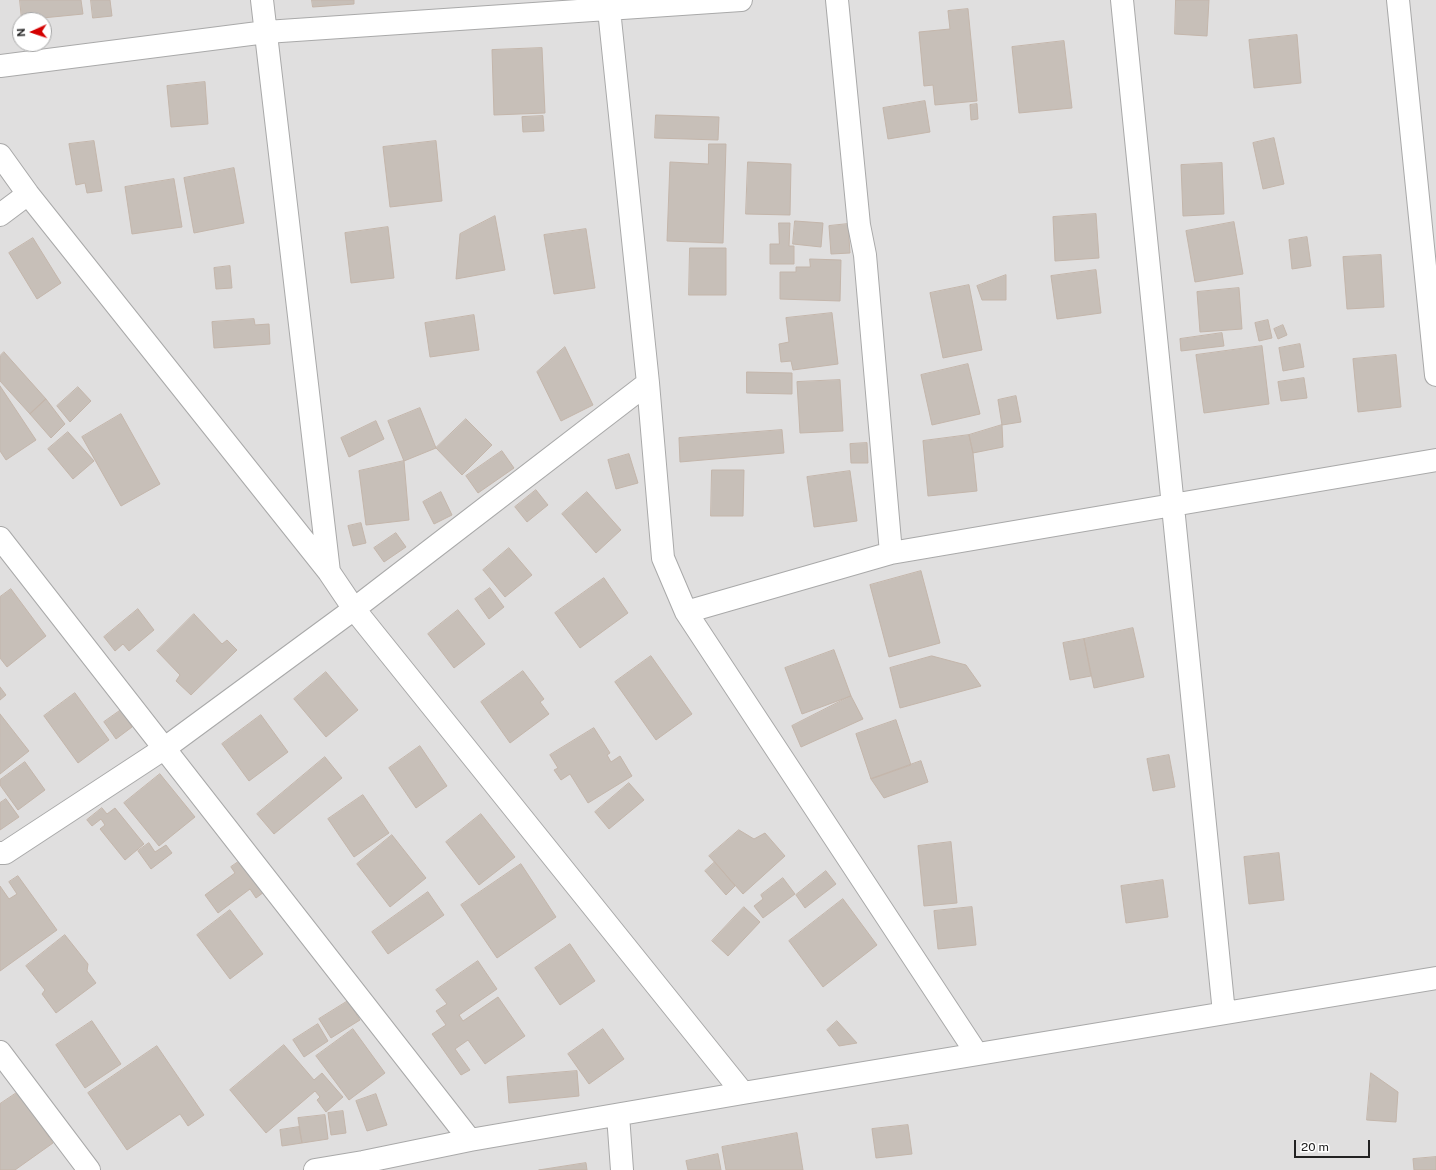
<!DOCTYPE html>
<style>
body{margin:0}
#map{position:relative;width:1436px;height:1170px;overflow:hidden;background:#f2efe9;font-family:"Public Sans",sans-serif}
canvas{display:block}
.north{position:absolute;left:12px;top:12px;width:40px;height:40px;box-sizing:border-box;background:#fff;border:1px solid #a7a7a7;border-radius:50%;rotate:267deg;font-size:11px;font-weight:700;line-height:16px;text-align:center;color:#222}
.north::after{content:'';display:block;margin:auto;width:14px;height:18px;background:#d40000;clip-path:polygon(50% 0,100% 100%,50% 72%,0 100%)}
.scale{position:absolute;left:1294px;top:1140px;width:76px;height:18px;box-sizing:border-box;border:2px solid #222;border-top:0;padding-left:5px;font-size:12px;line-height:14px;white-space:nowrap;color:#222;-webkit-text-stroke:3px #fff;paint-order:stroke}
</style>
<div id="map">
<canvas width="1436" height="1170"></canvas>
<div class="north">N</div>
<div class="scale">20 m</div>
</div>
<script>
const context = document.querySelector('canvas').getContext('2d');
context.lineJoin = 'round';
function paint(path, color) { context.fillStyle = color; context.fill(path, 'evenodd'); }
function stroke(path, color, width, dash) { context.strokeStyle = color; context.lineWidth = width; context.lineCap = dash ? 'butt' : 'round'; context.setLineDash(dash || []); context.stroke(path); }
paint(new Path2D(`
 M0,0H1436V1170H0ZM20,20H44V44H20Z`), '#e0dfdf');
const building = new Path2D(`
 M20,0H81L83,14L22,20Z
 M91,0H110L112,16L93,18Z
 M312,0H354V4L313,7Z
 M1176,0H1209L1207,36L1175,34Z
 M968,9L977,101L935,105L933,85L924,86L919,32L950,29L948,11Z
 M1297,35L1301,83L1254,88L1249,40Z
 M1064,41L1072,108L1019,113L1012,47Z
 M542,48L545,113L494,115L492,50Z
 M205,82L208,124L171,127L167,86Z
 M925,101L930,132L888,139L883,108Z
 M977,104L978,119L971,120L970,105Z
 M656,115L719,117L718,140L655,138Z
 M543,116L544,131L523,132L522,117Z
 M1274,138L1284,184L1263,189L1253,143Z
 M94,141L102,191L87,193L85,183L76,185L69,144Z
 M436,141L442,201L390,207L383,147Z
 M709,144H726L723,243L667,241L670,162L708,164Z
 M748,162L791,164L790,215L746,214Z
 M1222,163L1224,214L1183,216L1181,165Z
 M234,168L244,223L194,233L184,178Z
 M174,179L182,227L132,234L125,187Z
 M1096,214L1099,258L1055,261L1053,217Z
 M495,216L505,270L456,279L460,234Z
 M795,221L823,223L821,247L793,244Z
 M1234,222L1243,274L1195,282L1186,231Z
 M779,223H790L789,246H794V264H770V244H779Z
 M848,224L850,253L831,254L829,226Z
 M388,227L394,278L351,283L345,233Z
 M586,229L595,288L554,294L544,235Z
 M1307,237L1311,266L1292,269L1289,240Z
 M33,238L61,283L37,299L9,253Z
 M690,248H726V295H689Z
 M1381,255L1384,307L1347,309L1343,257Z
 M810,259L841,260L840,301L780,299V272H796V267H810Z
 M230,266L232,288L216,289L214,268Z
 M1096,270L1101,313L1057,319L1051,276Z
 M1006,275V300H982L977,286Z
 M969,285L982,350L943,358L930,293Z
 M1239,288L1242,329L1200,332L1197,292Z
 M832,313L838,364L793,370L791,361L781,362L779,344L789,342L786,318Z
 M474,315L479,350L430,357L425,323Z
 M254,319L255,325L269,324L270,344L214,348L212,322Z
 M1268,320L1272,338L1259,341L1255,323Z
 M1283,325L1287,335L1278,339L1274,329Z
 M1222,333L1224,346L1181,351L1180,339Z
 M1300,344L1304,367L1283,371L1279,348Z
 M1262,346L1269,404L1204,413L1196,355Z
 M565,347L593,405L561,421L537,372Z
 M4,352L46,399L30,414L0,381V356Z
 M1396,355L1401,407L1358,412L1353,359Z
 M968,364L980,414L932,425L921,375Z
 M747,372L792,373V394L747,393Z
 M1304,378L1307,398L1281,401L1278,382Z
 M840,380L843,431L800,433L797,382Z
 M0,386L36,440L6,460L0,451Z
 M78,387L91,401L70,422L57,406Z
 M1016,396L1021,422L1002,425L998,400Z
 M46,399L65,424L51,438L30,414Z
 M420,408L436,448L404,461L388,421Z
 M121,414L160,484L121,506L82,437Z
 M466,419L492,445L462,475L436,448Z
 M376,421L384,439L349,457L341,438Z
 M1002,425L1003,447L973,453L969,435Z
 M782,430L784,453L680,462L679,438Z
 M68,432L94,461L73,479L48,449Z
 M969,435L973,453L977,491L928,496L923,441Z
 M867,443L868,463H851L850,444Z
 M502,451L514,468L478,493L466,476Z
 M629,454L638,483L616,489L608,460Z
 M404,461L409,520L366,525L359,471Z
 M712,470H744L743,516H711Z
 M850,471L857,521L814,527L807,477Z
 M536,490L548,505L527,522L515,507Z
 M441,492L452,515L434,524L423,502Z
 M587,492L621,530L596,553L562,514Z
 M361,523L366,543L353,546L348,526Z
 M396,533L406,547L384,562L374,548Z
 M509,548L532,575L505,597L483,570Z
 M921,571L940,643L889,657L870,585Z
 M604,578L628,613L580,648L555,613Z
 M490,588L504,607L489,619L475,599Z
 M11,589L46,636L7,667L0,658V597Z
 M138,609L154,630L129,651L123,644L115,651L104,637Z
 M458,610L485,644L454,668L428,634Z
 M194,614L222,644L227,640L237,650L191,695L176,681L180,675L157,651Z
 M1133,628L1144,677L1094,688L1084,639Z
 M1084,639L1091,676L1070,680L1063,643Z
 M834,650L851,696L802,714L785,668Z
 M651,656L692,714L656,740L615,682Z
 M932,656L966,665L981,686L900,708L890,668Z
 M523,671L544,699L540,702L549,714L510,743L481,702Z
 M326,672L358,710L326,737L294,699Z
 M0,687L6,695L0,700Z
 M75,693L109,740L78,763L44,716Z
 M851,696L863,719L801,747L792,726Z
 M121,710L132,727L116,739L104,722Z
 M0,714L29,751L0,774Z
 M261,715L288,752L249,781L222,744Z
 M896,720L911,765L871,779L856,734Z
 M594,728L610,753L607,755L611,762L620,756L632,776L588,803L570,774L561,780L554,770L558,768L550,755Z
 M420,746L447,786L416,808L389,768Z
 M1169,755L1175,787L1153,791L1147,759Z
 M325,757L342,778L274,834L257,814Z
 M921,761L928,782L884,798L871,779Z
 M25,762L45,790L18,810L0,785V780Z
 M160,774L195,817L159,846L124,803Z
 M629,783L644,800L609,829L595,812Z
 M363,795L389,833L354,857L328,819Z
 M6,799L19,817L0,830V803Z
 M102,808L107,814L115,808L144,844L125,860L100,829L105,825L101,819L92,826L87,820Z
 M481,814L515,857L479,885L446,842Z
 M739,830L754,839L765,833L785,856L743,894L709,856Z
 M392,835L426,878L390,907L357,864Z
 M951,842L957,903L924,906L918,846Z
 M149,843L155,852L166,845L172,853L151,869L138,851Z
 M1279,853L1284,900L1249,904L1244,857Z
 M244,858L268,889L256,898L250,889L218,913L205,895L235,873L231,867Z
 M715,862L735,886L726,895L705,871Z
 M521,864L556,917L497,958L461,905Z
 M826,871L836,884L805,908L796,895Z
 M18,876L57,930L0,971V886L9,899L17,894L9,882Z
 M783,878L795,894L763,918L754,906L763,899L761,895Z
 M1163,880L1168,917L1126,923L1121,886Z
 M428,892L444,915L388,954L372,932Z
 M843,899L877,945L823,987L789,941Z
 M744,907L760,922L728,956L712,941Z
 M972,907L976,945L938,949L934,911Z
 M230,910L263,954L230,979L197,935Z
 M65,935L88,964L87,971L96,983L56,1013L42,994L45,990L26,966Z
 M570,944L595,981L560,1005L535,968Z
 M478,961L497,989L459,1015L463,1021L498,997L525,1036L485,1064L468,1040L455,1049L470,1070L461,1075L432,1034L446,1025L436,1011L447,1004L436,990Z
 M348,1001L360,1020L331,1038L319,1019Z
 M92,1021L121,1064L85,1088L56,1045Z
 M837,1021L857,1043L839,1046L827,1030Z
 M318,1024L328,1041L304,1057L293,1040Z
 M353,1029L385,1073L349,1100L316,1056Z
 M603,1029L624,1059L589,1084L568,1054Z
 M284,1045L314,1080L322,1073L343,1097L326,1112L317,1100L320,1097L315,1091L266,1133L230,1090Z
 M157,1046L204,1115L188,1126L180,1114L127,1150L88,1093Z
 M577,1071L579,1096L509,1103L507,1077Z
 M1371,1073L1398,1092L1396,1122L1367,1120Z
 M18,1092L53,1143L15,1170H0V1104Z
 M376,1094L387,1125L367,1131L356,1101Z
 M343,1111L346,1133L331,1135L328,1113Z
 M325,1115L328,1139L302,1143L298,1118Z
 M908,1125L912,1154L876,1158L872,1129Z
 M299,1127L302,1143L282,1146L280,1130Z
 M797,1133L803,1170H726L722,1147Z
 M718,1154L721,1170H688L686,1161Z
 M1436,1157V1170H1414L1413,1159Z
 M586,1163L587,1170H539Z`);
paint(building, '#c7bfb8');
stroke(building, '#c4b6ab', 1);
const minor = new Path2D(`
 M262,0L329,572
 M608,0L648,383L663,558L686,612L977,1054
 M837,0L859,225L865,255L891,553
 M1122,0L1224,1013
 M1398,0L1436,375
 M0,66L266,32L741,0
 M0,155L28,194L329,572L354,609L743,1093
 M0,215L28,194
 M0,538L470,1140
 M686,612L891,553L1436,460
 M0,853H5L165,748L354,609L648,383
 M0,1052L89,1170
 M618,1115L622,1170
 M315,1170L363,1162L470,1140L743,1093L1436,978`);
stroke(minor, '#a9a9a9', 24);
stroke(minor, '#fff', 22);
</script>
